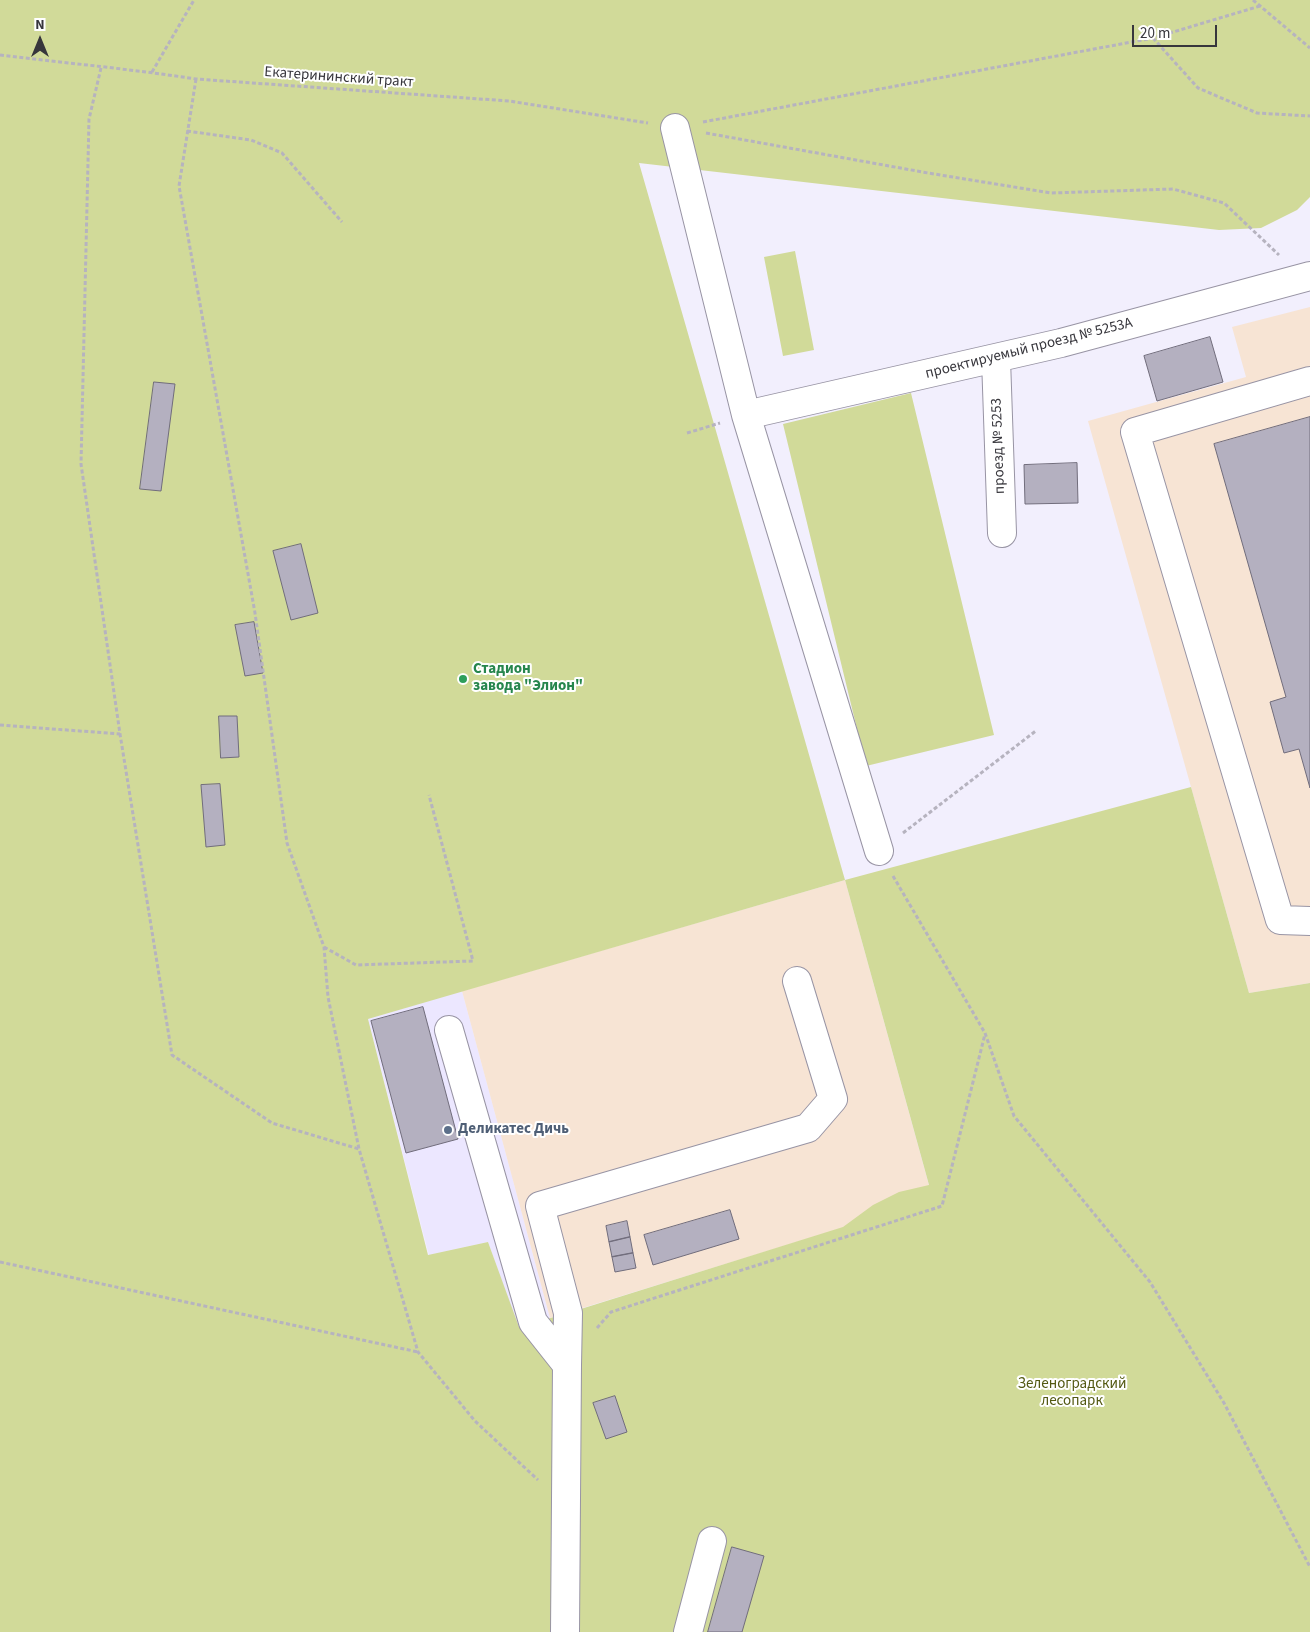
<!DOCTYPE html>
<meta charset="utf-8">
<style>
body{margin:0}
#map{position:relative;width:1310px;height:1632px;overflow:hidden;background:#f2effd;font-family:"Source Sans 3",sans-serif}
canvas{display:block}
.north{position:absolute;left:15px;top:15px;width:50px;height:50px;-webkit-text-stroke:4px #fff;paint-order:stroke;rotate:0deg;font-size:14px;font-weight:700;line-height:20px;text-align:center;color:#37363c}
.north::after{content:'';display:block;margin:auto;width:18px;height:22px;background:#37363c;clip-path:polygon(50% 0,100% 100%,50% 72%,0 100%)}
.scale{position:absolute;left:1132px;top:25px;width:85px;height:22px;box-sizing:border-box;border:2px solid #37363c;border-top:0;padding-left:6px;font-size:15px;line-height:18px;white-space:nowrap;color:#37363c;-webkit-text-stroke:4px #fff;paint-order:stroke}
</style>
<div id="map">
<canvas width="1310" height="1632"></canvas>
<div class="north">N</div>
<div class="scale">20 m</div>
</div>
<script>
const context = document.querySelector('canvas').getContext('2d');
context.lineJoin = 'round';
function paint(path, color) { context.fillStyle = color; context.fill(path, 'evenodd'); }
function stroke(path, color, width, dash) { context.strokeStyle = color; context.lineWidth = width; context.lineCap = dash ? 'butt' : 'round'; context.setLineDash(dash || []); context.stroke(path); }
function label(font, color, halo, rows, align = 'center') {
  context.font = font + ' "Source Sans 3",sans-serif'; context.lineWidth = 4; context.setLineDash([]); context.textBaseline = 'middle'; context.strokeStyle = halo; context.fillStyle = color; for (const [text, x, y, turn = 0] of rows) {
    context.save(); context.translate(x, y); context.rotate((+turn || 0) * Math.PI / 180); context.textAlign = isNaN(turn) ? turn : align; if (halo) context.strokeText(text, 0, 0); context.fillText(text, 0, 0); context.restore();
  }
}
paint(new Path2D(`
 M462,991L550,1318L518,1327L488,1242L429,1255L368,1019Z`), '#ece7ff');
paint(new Path2D(`
 M1310,307V983L1249,993L1088,421L1246,377L1232,327Z
 M845,880L933,1200L550,1318L462,991Z`), '#f7e4d4');
paint(new Path2D(`
 M0,0H1310V197L1297,210L1261,228L1219,230L639,163L845,880L1191,787L1249,993L1310,983V1632H0ZM845,880L929,1185L899,1192L873,1205L843,1227L568,1313L519,1327L488,1242L428,1255L368,1019Z
 M795,251L814,350L783,356L764,257Z
 M911,393L994,735L866,766L783,424Z`), '#d1da99');
const building = new Path2D(`
 M1210,337L1223,382L1157,401L1144,356Z
 M154,382L175,384L161,491L140,489Z
 M1310,417V788L1299,749L1284,753L1270,702L1286,697L1214,444Z
 M1077,463L1078,503L1025,504L1024,465Z
 M301,544L318,613L291,620L273,551Z
 M254,622L263,673L245,676L235,625Z
 M219,716H237L239,757L221,758Z
 M220,784L225,845L206,847L201,785Z
 M423,1007L458,1139L406,1153L371,1021Z
 M730,1210L739,1239L653,1265L644,1235Z
 M627,1221L630,1237L609,1242L606,1226Z
 M630,1237L633,1253L612,1257L609,1242Z
 M633,1253L636,1268L615,1272L612,1257Z
 M615,1396L627,1432L606,1439L593,1403Z
 M732,1547L764,1556L742,1632H708Z`);
paint(building, '#b4b0c0');
stroke(building, '#716d7c', 1);
const minor = new Path2D(`
 M675,128L746,415L879,851
 M996,359L1002,533
 M1310,381L1135,432L1280,920L1310,921
 M746,415L1061,343L1310,276
 M449,1030L533,1322L567,1365L565,1632
 M567,1365L568,1313L540,1206L808,1128L833,1099L797,981
 M688,1632L712,1541`);
stroke(minor, '#9894a4', 30);
stroke(new Path2D(`
 M1253,0L1310,48
 M1153,38L1198,88L1257,113L1310,116
 M0,55C65,63 131,69 196,79L509,101L648,123
 M101,68L89,119L81,464L120,734L172,1055L272,1123L359,1149
 M152,72L194,0
 M196,79L179,186L255,613L287,843L324,947L328,997L359,1149L418,1352L475,1421L538,1480
 M703,122L1153,38L1260,6
 M187,131L251,140L282,153L342,222
 M706,133L928,173L1051,193L1173,189L1224,203L1279,255
 M687,433L720,423
 M0,725L120,734
 M903,833L1037,730
 M893,876L985,1033L1014,1116L1150,1282L1224,1403L1310,1567
 M324,947L356,965L473,961L429,795
 M0,1262L418,1352
 M597,1328L611,1312L942,1206L985,1034`), '#b6b3bf', 3, [4, 2.5]);
stroke(minor, '#fff', 28);
for (const [x, y, r, color] of [
 [463,679,5,"#2e9e5b"],
 [448,1130,5,"#5c6f8a"]
]) { const dot = new Path2D(); dot.arc(x, y, r, 0, 2 * Math.PI); context.fillStyle = color; context.fill(dot); stroke(dot, '#fff', 2); }
label('15px', '#37363c', '#fff', [
 ["Екатерининский тракт",339,78,4],
 ["проектируемый проезд № 5253А",1029,349,-14],
 ["проезд № 5253",999,446,-92]
]);
label('bold 15px', '#27864d', '#fff', [
 ["Стадион",473,670],
 ["завода \"Элион\"",473,687]
], 'left');
label('bold 15px', '#4e5e75', '#fff', [
 ["Деликатес Дичь",458,1130]
], 'left');
label('15px', '#535912', '#fff', [
 ["Зеленоградский",1072,1385],
 ["лесопарк",1072,1402]
]);
</script>
